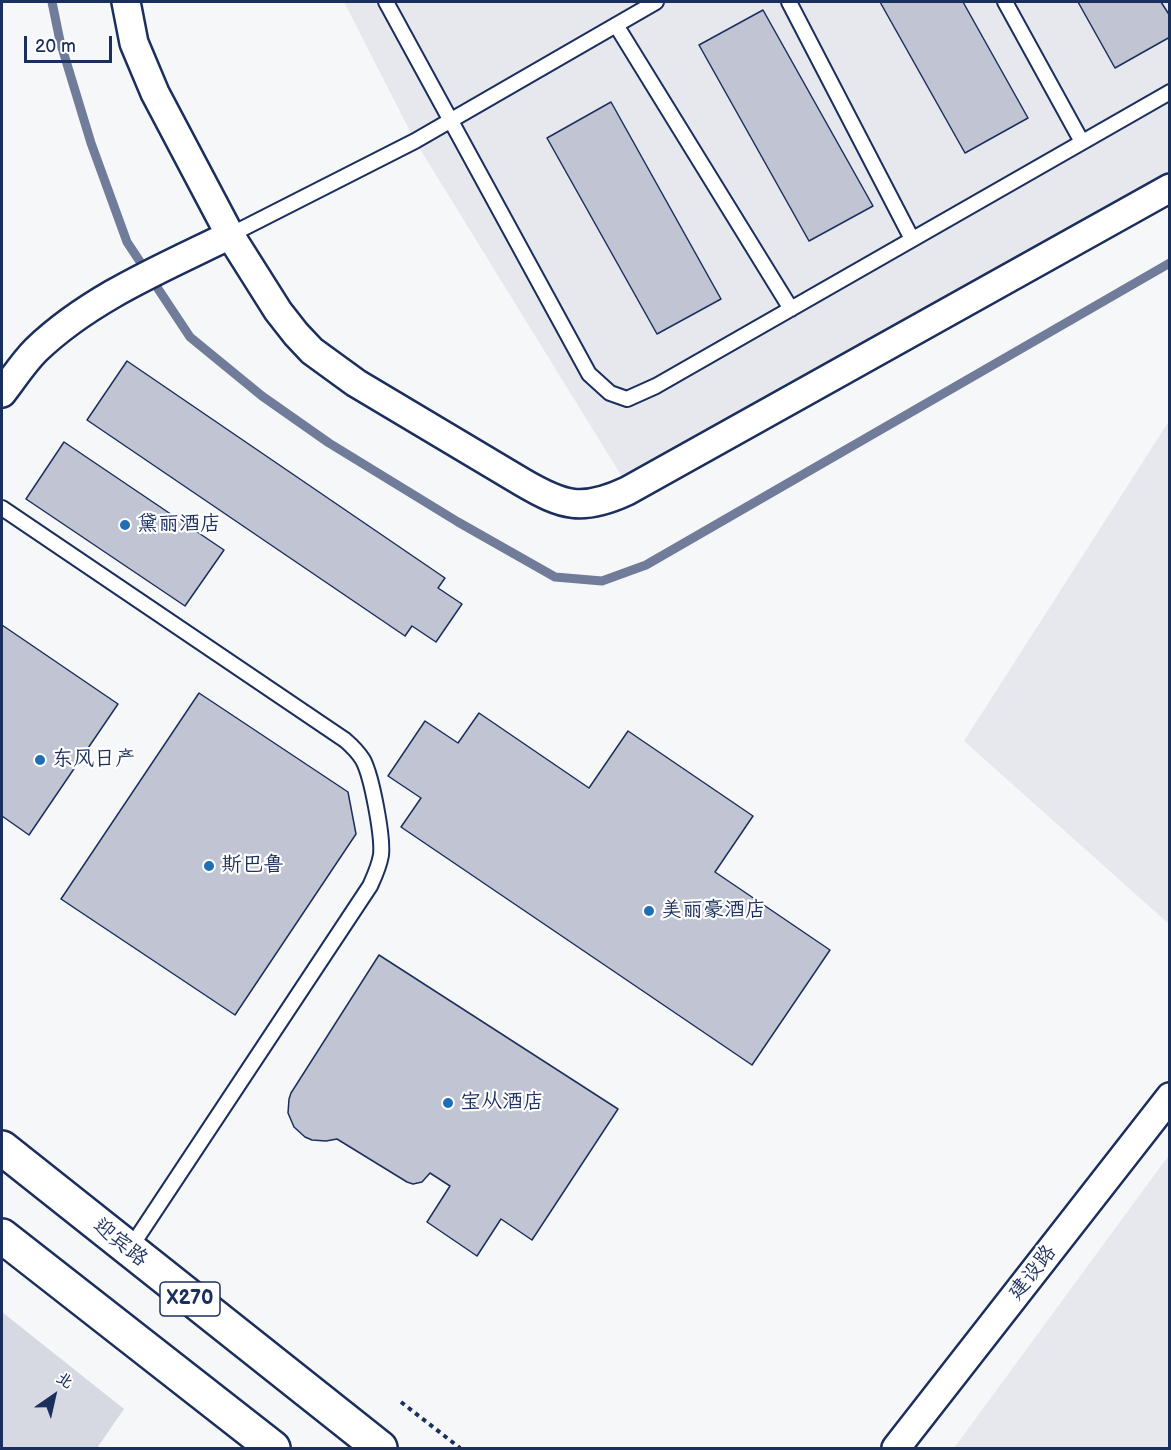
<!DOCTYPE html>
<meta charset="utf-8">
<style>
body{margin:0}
#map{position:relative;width:1171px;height:1450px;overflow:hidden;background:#f6f7f9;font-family:"Balsamiq Sans","LXGW WenKai TC",sans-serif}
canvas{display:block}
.frame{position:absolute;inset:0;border:3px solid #1b2f5e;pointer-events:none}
.north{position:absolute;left:24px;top:1366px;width:60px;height:60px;-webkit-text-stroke:4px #fff;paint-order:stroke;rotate:34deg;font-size:16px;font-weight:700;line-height:24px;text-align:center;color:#1b2f5e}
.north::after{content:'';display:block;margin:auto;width:21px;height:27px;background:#1b2f5e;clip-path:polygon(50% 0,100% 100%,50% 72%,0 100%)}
.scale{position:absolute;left:24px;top:36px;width:88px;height:27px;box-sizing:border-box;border:3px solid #1b2f5e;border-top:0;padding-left:8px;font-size:18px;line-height:21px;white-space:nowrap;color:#1b2f5e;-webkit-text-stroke:4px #fff;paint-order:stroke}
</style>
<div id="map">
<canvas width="1171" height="1450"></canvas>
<div class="frame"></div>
<div class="north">北</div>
<div class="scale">20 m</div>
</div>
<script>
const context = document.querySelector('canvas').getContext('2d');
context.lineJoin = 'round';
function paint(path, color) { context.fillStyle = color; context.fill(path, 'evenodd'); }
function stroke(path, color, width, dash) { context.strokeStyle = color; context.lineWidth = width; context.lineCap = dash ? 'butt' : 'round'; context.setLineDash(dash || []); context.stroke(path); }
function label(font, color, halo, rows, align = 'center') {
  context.font = font + ' "Balsamiq Sans","LXGW WenKai TC",sans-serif'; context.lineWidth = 4.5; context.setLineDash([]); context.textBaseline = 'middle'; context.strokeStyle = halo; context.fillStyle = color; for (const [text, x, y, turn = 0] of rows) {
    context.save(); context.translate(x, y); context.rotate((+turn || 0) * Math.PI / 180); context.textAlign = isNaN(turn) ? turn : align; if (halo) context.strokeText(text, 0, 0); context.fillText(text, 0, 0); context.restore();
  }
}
paint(new Path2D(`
 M344,2H1169V175L624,480L415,141Z
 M1169,421V924L964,741Z
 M1169,1155V1448H954Z`), '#e6e8ee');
paint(new Path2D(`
 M2,1312L124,1409L97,1448H2Z`), '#d6d9e2');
stroke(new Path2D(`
 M52,2L60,41L91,143L127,242L190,337L262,396L329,443L458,522L555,577L602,581L646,565L1170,263`), '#707c99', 9);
const building = new Path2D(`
 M880,2H963L1028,118L965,153Z
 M1078,2H1161L1170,16V37L1115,68Z
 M763,10L873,206L809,241L699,45Z
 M611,102L721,299L657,334L547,138Z
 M127,361L445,578L438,588L462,604L436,642L412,626L405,636L87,420Z
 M64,442L224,550L185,606L26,499Z
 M2,625L118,704L29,835L2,816Z
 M199,693L348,792L356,834L235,1015L61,899Z
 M479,713L589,788L628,731L753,816L715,872L830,950L752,1065L401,827L421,798L388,776L425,721L458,743Z
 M379,955L618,1109L532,1240L501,1219L477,1256L427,1222L450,1186L430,1173L422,1182L413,1184L407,1182L337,1139L326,1141L312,1140L305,1137L294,1127L288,1113L289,1099L291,1093Z`);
paint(building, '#c0c4d3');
stroke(building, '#1b2f5e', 1.5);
const service = new Path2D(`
 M386,2L589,374L610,393L627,399L656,386L1170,92
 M789,2L912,239
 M1005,2L1082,142
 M616,25L791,309
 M230,235L415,141L656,2
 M2,508L345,740C352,746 358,752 363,760C372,777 383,837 381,855C379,867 375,875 370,886L129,1250`);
const minor = new Path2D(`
 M126,2L134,43L155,93L230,235L278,311L296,334L312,351L356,383L522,482C563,506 582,512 627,491L1170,188
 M2,393C13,379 23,363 36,350C90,298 163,268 230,235
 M896,1448L1170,1097`);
const primary = new Path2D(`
 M2,1148L380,1448
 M2,1236L273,1448`);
stroke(service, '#1b2f5e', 18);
stroke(minor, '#1b2f5e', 32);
stroke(primary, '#1b2f5e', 38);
stroke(new Path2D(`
 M401,1402L460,1448`), '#1b2f5e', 4, [4.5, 4.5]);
stroke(service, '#fff', 14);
stroke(minor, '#fff', 27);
stroke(primary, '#fff', 33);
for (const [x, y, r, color] of [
 [125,525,6,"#1f6fb2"],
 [40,760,6,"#1f6fb2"],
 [209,866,6,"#1f6fb2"],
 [649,911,6,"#1f6fb2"],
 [448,1103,6,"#1f6fb2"]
]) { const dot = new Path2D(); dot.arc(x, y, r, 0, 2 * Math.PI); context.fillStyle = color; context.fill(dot); stroke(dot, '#fff', 2); }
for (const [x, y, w] of [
 [190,1299,60]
]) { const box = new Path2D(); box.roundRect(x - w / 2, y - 17, w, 34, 4.5); context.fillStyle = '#fff'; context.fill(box); stroke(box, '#1b2f5e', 1.5); }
label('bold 20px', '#1b2f5e', null, [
 ["X270",190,1299]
]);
label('21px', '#1b2f5e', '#fff', [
 ["黛丽酒店",137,525],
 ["东风日产",52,760],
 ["斯巴鲁",221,866],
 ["美丽豪酒店",661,911],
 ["宝从酒店",460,1103]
], 'left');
label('21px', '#1b2f5e', '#fff', [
 ["迎宾路",120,1243,39],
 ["建设路",1033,1273,-52]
]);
</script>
